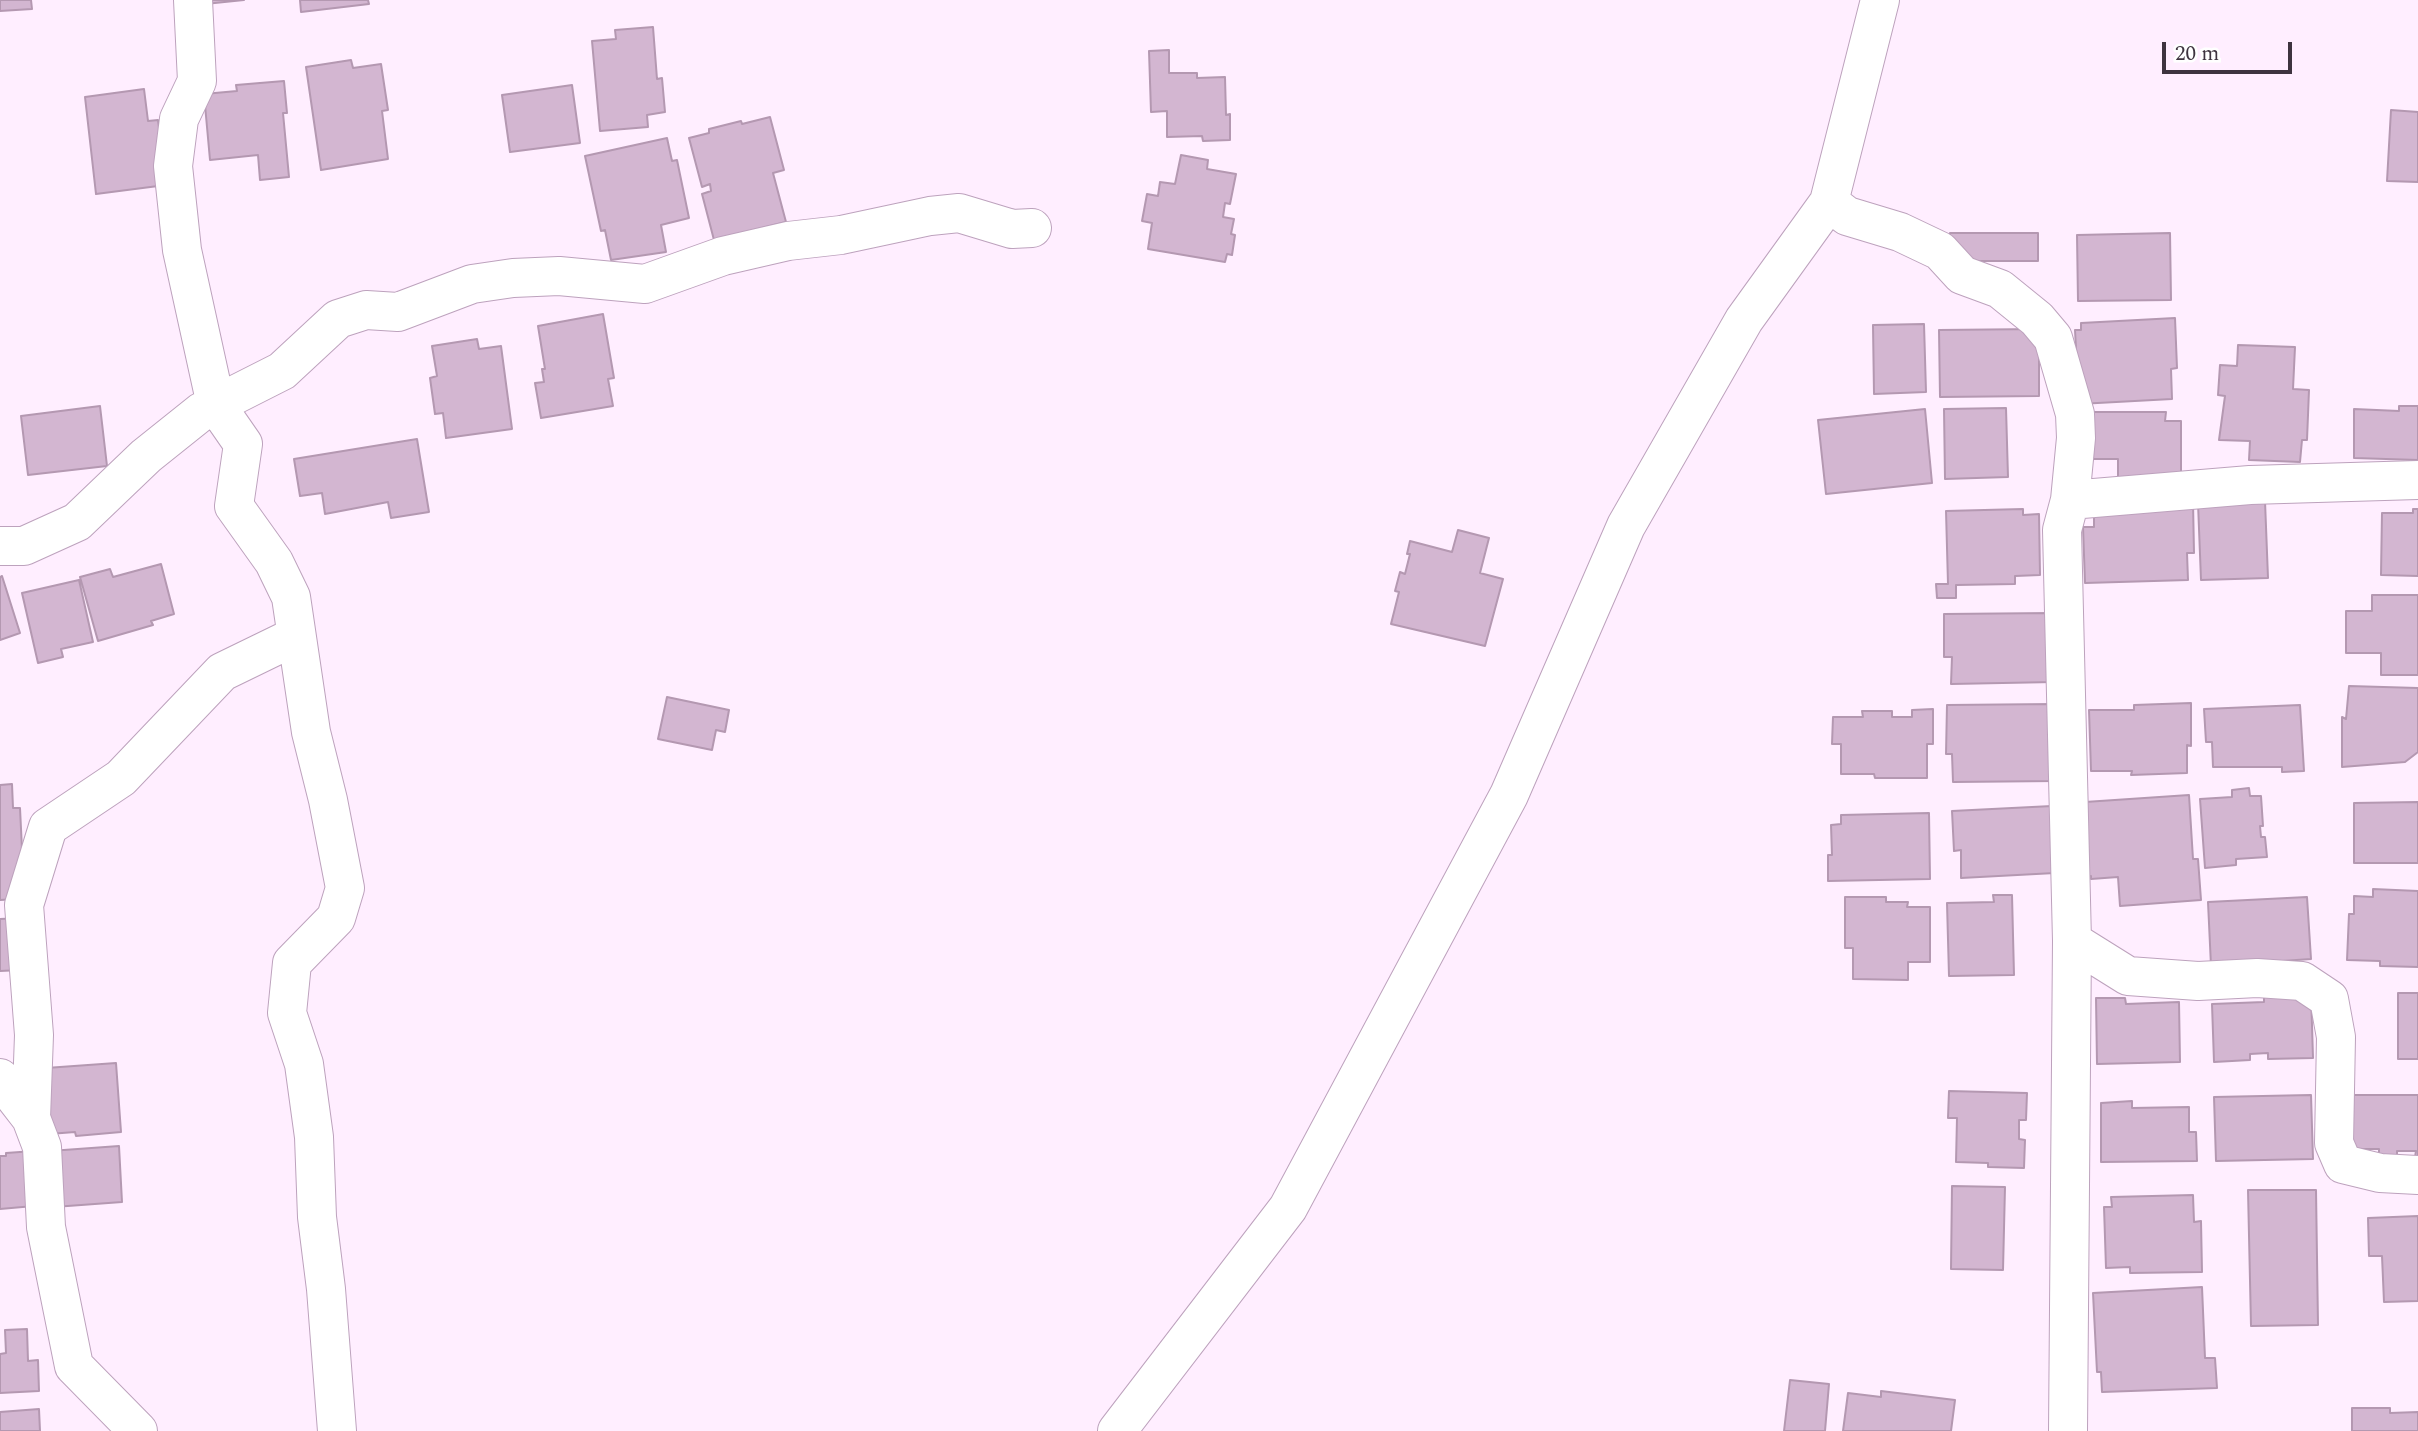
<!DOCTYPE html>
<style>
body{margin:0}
#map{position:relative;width:2418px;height:1431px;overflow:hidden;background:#fef;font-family:Spectral,serif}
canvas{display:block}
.scale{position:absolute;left:2162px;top:42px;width:130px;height:32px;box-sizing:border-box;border:4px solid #3e333f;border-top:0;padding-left:9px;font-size:21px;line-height:24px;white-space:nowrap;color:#3e333f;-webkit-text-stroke:5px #fff;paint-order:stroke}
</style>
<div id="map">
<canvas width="2418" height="1431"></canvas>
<div class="scale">20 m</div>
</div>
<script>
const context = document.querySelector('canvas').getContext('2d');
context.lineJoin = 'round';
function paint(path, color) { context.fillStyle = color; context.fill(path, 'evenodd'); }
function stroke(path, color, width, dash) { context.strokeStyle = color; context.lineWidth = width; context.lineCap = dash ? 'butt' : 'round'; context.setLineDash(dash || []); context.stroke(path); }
const building = new Path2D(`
 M0,0H31L32,9L0,11Z
 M204,0H244L205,4Z
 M300,0H368L369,4L301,12Z
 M653,27L657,79L662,78L665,112L647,115L648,127L600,131L592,41L616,39L615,30Z
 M1169,50V73H1197V78L1225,77L1226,115L1230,114V140L1203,141L1202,136L1167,137V111L1151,112L1149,51Z
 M351,60L353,68L381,64L388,110L382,111L388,159L321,170L306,67Z
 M284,81L287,113H283L289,177L260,180L258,155L210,160L204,94L237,91L236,85Z
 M572,85L580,143L510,152L502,95Z
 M144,89L148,121L158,120L166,185L96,194L85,97Z
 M2391,110L2418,112V182L2387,181Z
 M770,117L784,170L773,173L786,222L714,240L702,194L711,191L710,184L702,187L689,138L709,133V129L741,121L742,124Z
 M667,138L672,161L677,160L689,218L661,225L666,252L611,260L605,230L601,231L585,156Z
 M1181,155L1208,160L1207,169L1236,174L1230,204L1225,203L1223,217L1234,219L1231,234L1235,235L1232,255L1227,254L1225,262L1148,249L1152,223L1142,221L1147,194L1158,196L1160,182L1175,184Z
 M1950,233H2038V261H1950Z
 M2170,233L2171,300L2078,301L2077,235Z
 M603,314L614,378L608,379L613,406L541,418L535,383L544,382L542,369H545L538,326Z
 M2175,318L2177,368L2171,369L2172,399L2079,404L2075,330H2081V323Z
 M1924,324L1926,392L1874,394L1873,325Z
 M2039,329V396L1940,397L1939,330Z
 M477,339L479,349L501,346L512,429L446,438L443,413L435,414L430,378L437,376L432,346Z
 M2238,345L2295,347L2293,389L2309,390L2307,440H2302L2300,462L2249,460L2250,441L2219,440L2225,396L2218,395L2220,365L2237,366Z
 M100,406L107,466L28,475L21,416Z
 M2399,406H2418V460L2354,458V409L2399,411Z
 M2006,408L2008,477L1945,479L1944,409Z
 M1925,409L1932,483L1826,494L1818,420Z
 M2088,412H2166L2165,421H2181V481L2118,482V459H2088Z
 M417,439L429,512L391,518L388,502L325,514L322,493L300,496L294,459Z
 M2265,501L2268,578L2201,580L2198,503Z
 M2193,502L2194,553H2187L2188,580L2085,583L2083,527H2094V505Z
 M2023,509V515L2039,514L2040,575L2015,576V584L1956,585V598H1937L1936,584H1948L1946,511Z
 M2413,509H2418V576L2381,575L2382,513H2413Z
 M1458,530L1489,538L1480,573L1503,579L1485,646L1391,624L1399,592L1395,591L1400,572L1405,574L1410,554H1407L1410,541L1452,552Z
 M161,564L174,614L151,621L153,625L98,641L80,577L110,569L113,577Z
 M2,576L20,633L0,640V577Z
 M79,580L93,642L61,649L63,657L38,663L22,593Z
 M2372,595H2418V675H2381V653H2346V611H2372Z
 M2053,613L2054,682L1951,684L1952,657H1944V614Z
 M2349,686L2418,688V752L2405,762L2342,767V717L2346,719Z
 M667,697L729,710L725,732L716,730L712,750L658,739Z
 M2191,703V746L2187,745V773L2131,775L2132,771H2091L2089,710H2134V705Z
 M2055,704L2056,781L1953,782L1952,754H1946L1947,705Z
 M2300,705L2304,771L2282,772V767H2213L2212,742H2206L2204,709Z
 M1933,709V744H1927V778H1875L1874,774H1841V744H1832L1833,717H1863L1862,711H1892V717H1912V710Z
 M12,784L13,808H20L23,870L18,899L0,900V785Z
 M2249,788L2250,796H2261L2263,826H2260L2261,837H2265L2267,857L2236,859V865L2205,868L2200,799L2232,797V790Z
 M2189,795L2193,859H2198L2201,900L2120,906L2118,877L2091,879V876H2087L2085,802Z
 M2418,802V863H2354V803Z
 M2052,806L2055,873L1961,878V850L1954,851L1952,811Z
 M1929,813L1930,879L1828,881V855H1832L1831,825L1841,824V815Z
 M2373,889L2418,891V967L2380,966V961L2347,960L2349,914H2354V896L2373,897Z
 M1993,895H2012L2014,975L1949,976L1947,903L1994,902Z
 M1845,897H1886V902H1908L1907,907H1930V962H1908V980L1853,979V948H1845Z
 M2307,897L2311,959L2211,966L2208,902Z
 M21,918V970L0,971V919Z
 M2311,993L2313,1058L2268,1059V1053L2250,1054V1060L2214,1062L2212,1004L2264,1002V995Z
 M2398,993H2418V1059H2398Z
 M2096,998H2125L2126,1004L2179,1002L2180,1062L2097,1064Z
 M116,1063L121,1132L76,1136L75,1132L49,1134L46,1068Z
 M1949,1091L2027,1093L2026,1120H2019V1139L2025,1140L2024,1168L1988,1167V1163L1956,1162L1957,1118H1948Z
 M2311,1095L2313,1159L2216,1161L2214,1097Z
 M2352,1095H2418V1157H2415L2416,1151H2397V1159H2379V1149H2352Z
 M2132,1101V1108L2189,1107V1132H2196L2197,1161L2101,1162V1103Z
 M119,1146L122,1202L54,1207L50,1151Z
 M34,1151V1206L0,1209V1156H6V1153Z
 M1952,1186L2005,1187L2003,1270L1951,1269Z
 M2248,1190H2316L2318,1325L2251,1326Z
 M2193,1195L2194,1222L2201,1221L2202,1272L2130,1273V1267L2106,1268L2104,1207H2112L2111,1197Z
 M2418,1216V1301L2384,1302L2382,1256H2369L2368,1218Z
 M2202,1287L2205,1358H2215L2217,1388L2102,1392L2101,1372H2097L2093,1293Z
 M27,1329L28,1361L38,1360L39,1391L0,1393V1354L6,1353L5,1330Z
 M1790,1380L1829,1384L1825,1431H1784Z
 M1881,1391L1955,1400L1951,1431H1843L1848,1393L1881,1397Z
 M2352,1408H2390V1413L2418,1412V1431H2352Z
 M39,1409L40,1431H0V1412Z`);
paint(building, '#d3b6d1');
stroke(building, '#b498b1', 2);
const minor = new Path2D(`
 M193,0L197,81L179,119L173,166L182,250L216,405L243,444L234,506L274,562L291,597L311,732L328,800L345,888L336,918L292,963L287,1013L304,1064L314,1137L317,1217L326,1289L337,1431
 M1829,202L1847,216L1900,232L1940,251L1962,275L2000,289L2037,319L2053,338L2075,414L2076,438L2070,500L2062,530L2072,941L2068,1431
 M2070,500L2250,485L2418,480
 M0,546H24L77,522L146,456L201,412L282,371L338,319L366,310L398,312L472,284L513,278L559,276L645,284L723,256L788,241L841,235L930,216L959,213L1012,229L1032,228
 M2072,941L2128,976L2198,981L2257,978L2302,981L2329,999L2336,1037L2334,1143L2343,1164L2380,1173L2418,1175
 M0,1078L31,1118
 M138,1431L74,1366L46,1227L42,1147L31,1118L34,1035L24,905L48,827L121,778L222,672L296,636
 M1117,1431L1288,1208L1509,795L1626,526L1744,320L1829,202L1880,0`);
stroke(minor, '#bda2bd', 40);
stroke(minor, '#fff', 38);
</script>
